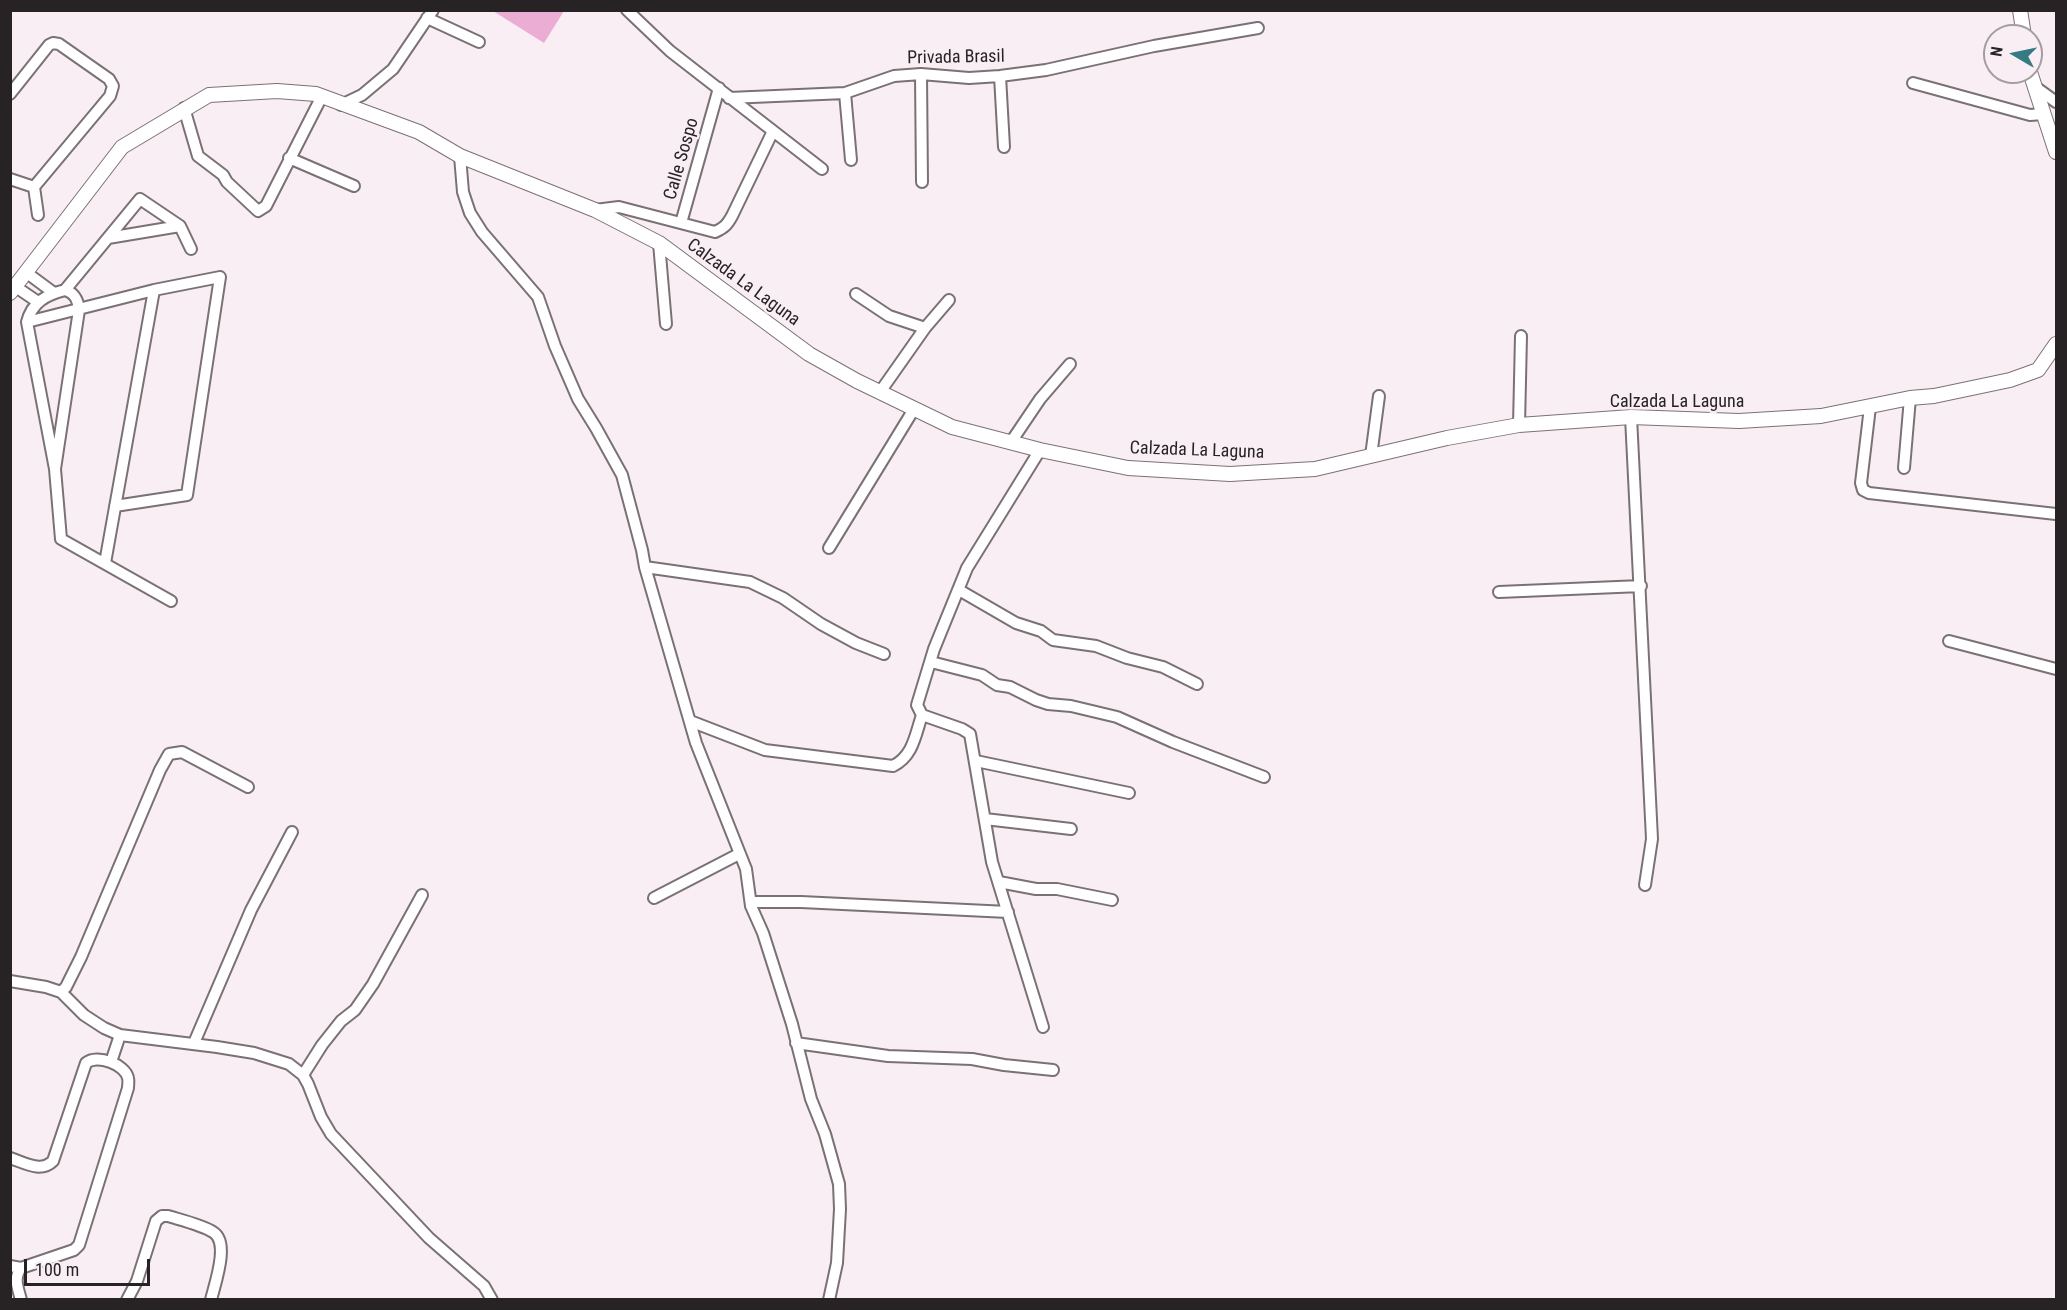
<!DOCTYPE html>
<style>
body{margin:0}
#map{position:relative;width:2067px;height:1310px;overflow:hidden;background:#f9eef4;font-family:"Roboto Condensed",sans-serif}
canvas{display:block}
.frame{position:absolute;inset:0;border:12px solid #272325;pointer-events:none}
.north{position:absolute;left:1983px;top:24px;width:60px;height:60px;box-sizing:border-box;background:#f9eef4;border:2px solid #a59da1;border-radius:50%;rotate:279deg;font-size:16px;font-weight:700;line-height:24px;text-align:center;color:#272325}
.north::after{content:'';display:block;margin:auto;width:21px;height:27px;background:#347b84;clip-path:polygon(50% 0,100% 100%,50% 72%,0 100%)}
.scale{position:absolute;left:24px;top:1259px;width:126px;height:27px;box-sizing:border-box;border:3px solid #272325;border-top:0;padding-left:8px;font-size:18px;line-height:21px;white-space:nowrap;color:#272325;-webkit-text-stroke:4px #f9eef4;paint-order:stroke}
</style>
<div id="map">
<canvas width="2067" height="1310"></canvas>
<div class="frame"></div>
<div class="north">N</div>
<div class="scale">100 m</div>
</div>
<script>
const context = document.querySelector('canvas').getContext('2d');
context.lineJoin = 'round';
function paint(path, color) { context.fillStyle = color; context.fill(path, 'evenodd'); }
function stroke(path, color, width, dash) { context.strokeStyle = color; context.lineWidth = width; context.lineCap = dash ? 'butt' : 'round'; context.setLineDash(dash || []); context.stroke(path); }
function label(font, color, halo, rows, align = 'center') {
  context.font = font + ' "Roboto Condensed",sans-serif'; context.lineWidth = 5; context.setLineDash([]); context.textBaseline = 'middle'; context.strokeStyle = halo; context.fillStyle = color; for (const [text, x, y, turn = 0] of rows) {
    context.save(); context.translate(x, y); context.rotate((+turn || 0) * Math.PI / 180); context.textAlign = isNaN(turn) ? turn : align; if (halo) context.strokeText(text, 0, 0); context.fillText(text, 0, 0); context.restore();
  }
}
paint(new Path2D(`
 M493,11L564,10V11L544,43Z`), '#ebadd3');
const minor = new Path2D(`
 M627,10L670,51L822,169
 M427,18L479,42
 M921,74L922,182
 M1000,76L1004,147
 M1913,83L2030,115L2043,114
 M2034,86L2056,102
 M845,93L851,160
 M10,94L49,45L53,43L59,44L109,79L113,86L110,96L34,187L38,215
 M729,98L845,93L894,76L921,74L969,78L1000,76L1046,70L1154,46L1258,28
 M341,105L362,95L393,69L433,10
 M184,108L198,156L223,175L227,182L258,211L266,206L322,96
 M460,156L463,192L470,213L482,232L538,297L555,346L578,399L596,428L622,475L642,550L645,567L696,743L746,869L751,906L763,933L792,1024L811,1099L825,1134L839,1184L840,1209L837,1263L829,1300
 M289,158L354,186
 M10,179L34,187
 M595,210L619,207L715,232C724,228 727,225 732,216L773,131
 M681,223L719,88
 M108,238L180,226
 M659,243L666,324
 M27,273L54,293
 M16,287L38,302
 M65,290L140,199L180,226L191,249
 M856,294L889,316L925,328
 M27,322L154,290L220,277L187,495L115,506
 M880,392L925,328L949,300
 M1870,407L1861,483L1863,490L1869,493L2056,514
 M1631,417L1652,839L1645,885
 M1519,425L1521,336
 M1011,442L1040,399L1070,364
 M1040,450L967,568L934,649L917,705L922,715L962,729L970,734L992,862L1043,1027
 M1371,456L1379,396
 M1904,468L1910,398
 M55,469L79,310C78,300 75,293 65,290C46,295 32,302 27,322L55,469L61,539L171,601
 M829,548L914,409
 M105,563L154,290
 M645,567L750,582L783,598L821,624L856,643L884,654
 M959,590L1016,623L1041,631L1053,640L1096,646L1127,658L1163,667L1197,684
 M1499,592L1641,586
 M1949,641L2056,669
 M931,662L982,675L997,685L1010,687L1036,700L1048,704L1071,706L1117,717L1173,742L1264,777
 M690,721L765,750L893,766C913,756 915,736 922,715
 M976,761L1129,793
 M985,819L1071,829
 M999,882L1036,889H1057L1112,900
 M654,898L739,854
 M751,902H801L1008,912
 M10,981L46,987L61,992L84,1015L104,1028L120,1035L217,1047L254,1053L289,1064L303,1075L308,1084L321,1117L331,1134L429,1238L484,1286L492,1300
 M61,992L66,987L81,957L160,770L169,754L182,752L248,787
 M194,1043L251,910L292,832
 M796,1043L888,1056L972,1059L1004,1065L1053,1070
 M111,1062L120,1035
 M303,1075L322,1045L341,1021L355,1010L373,984L422,895
 M10,1158C25,1163 41,1173 53,1161L86,1063C97,1054 125,1064 128,1078C129,1081 128,1085 128,1088L79,1245L74,1250L21,1268L10,1266
 M21,1268C13,1278 18,1288 21,1300
 M127,1300L137,1281L156,1221L162,1216H168C181,1220 202,1225 213,1232C230,1242 215,1283 211,1300`);
const tertiary = new Path2D(`
 M2020,10L2024,36
 M2030,72L2056,152
 M10,293L122,147L209,95L277,91L316,94L419,132L460,156L595,210L659,243L809,354L857,381L952,427L1040,450L1128,468L1230,474L1315,469L1447,438L1519,425L1631,417L1739,421L1821,416L1910,398L1934,396L2010,380L2038,370L2056,344`);
stroke(minor, '#7a7176', 14);
stroke(tertiary, '#7a7176', 16);
stroke(minor, '#fff', 10);
stroke(tertiary, '#fff', 14);
label('18px', '#272325', '#f9eef4', [
 ["Privada Brasil",956,58,-1],
 ["Calle Sospo",682,159,-74],
 ["Calzada La Laguna",743,283,36],
 ["Calzada La Laguna",1677,402],
 ["Calzada La Laguna",1197,451,2]
]);
</script>
